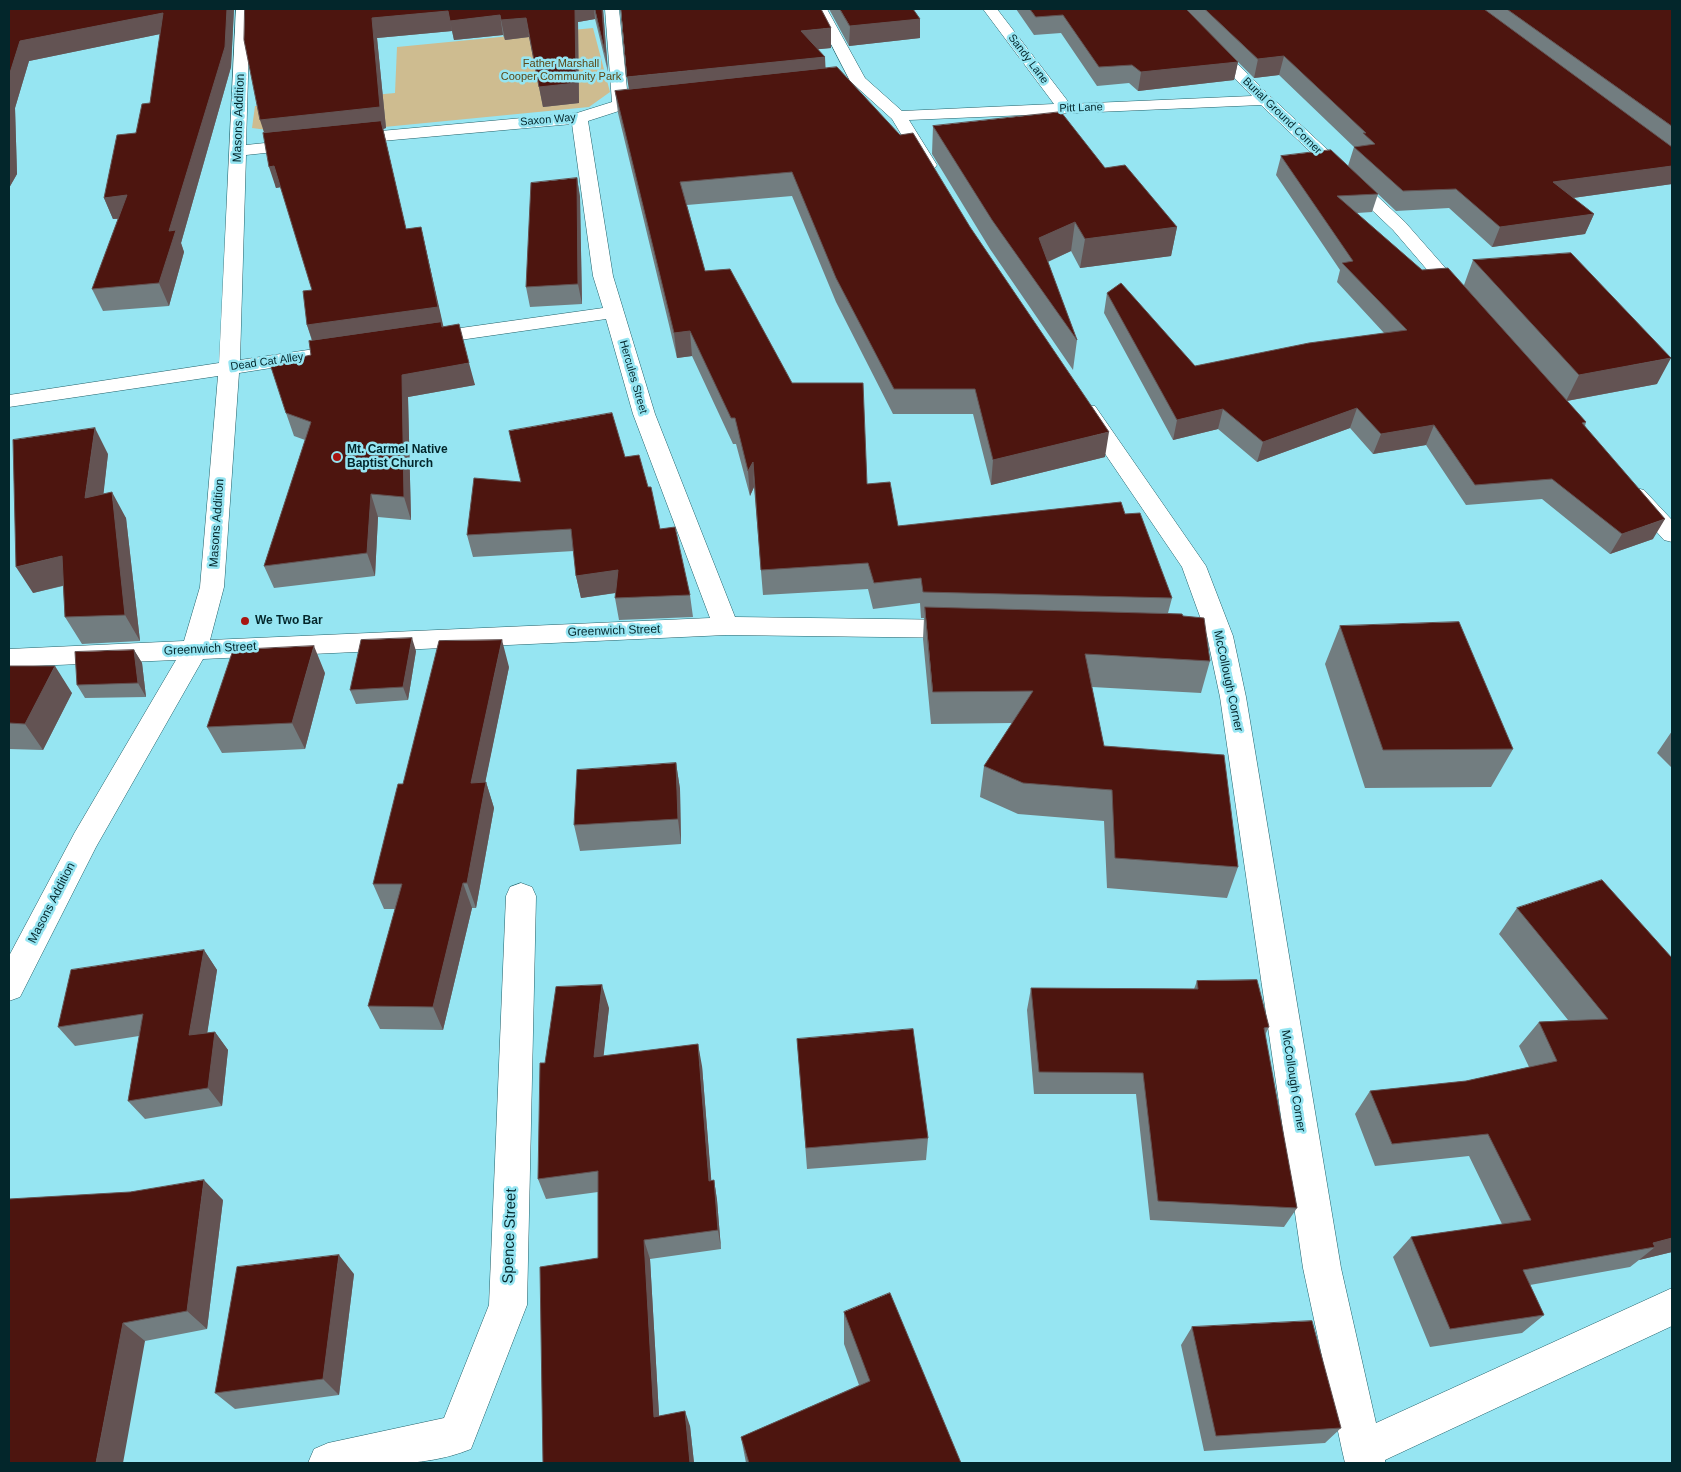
<!DOCTYPE html>
<style>
body{margin:0}
#map{position:relative;width:1681px;height:1472px;overflow:hidden;background:#96e5f2;font-family:Arial,sans-serif}
canvas{display:block}
.frame{position:absolute;inset:0;border:10px solid #03262b;pointer-events:none}
</style>
<div id="map">
<canvas width="1681" height="1472"></canvas>
<div class="frame"></div>
</div>
<script>
const context = document.querySelector('canvas').getContext('2d');
context.lineJoin = 'round';
function paint(path, color) { context.fillStyle = color; context.fill(path, 'evenodd'); }
function stroke(path, color, width, dash) { context.strokeStyle = color; context.lineWidth = width; context.lineCap = dash ? 'butt' : 'round'; context.setLineDash(dash || []); context.stroke(path); }
function label(font, color, halo, rows, align = 'center') {
  context.font = font + ' Arial,sans-serif'; context.lineWidth = 5; context.setLineDash([]); context.textBaseline = 'middle'; context.strokeStyle = halo; context.fillStyle = color; for (const [text, x, y, turn = 0] of rows) {
    context.save(); context.translate(x, y); context.rotate((+turn || 0) * Math.PI / 180); context.textAlign = isNaN(turn) ? turn : align; if (halo) context.strokeText(text, 0, 0); context.fillText(text, 0, 0); context.restore();
  }
}
paint(new Path2D(`
 M593,28L610,92L589,107L282,137L275,131L252,128L255,106L395,93L397,47Z`), '#cebc90');
const street = new Path2D(`
 M236,9H250L246,145L303,139L309,140L311,144L309,148L303,149L246,155L240,360L335,346L342,348L345,352L342,356L335,358L239,373L224,587L210,640L710,618L633,414L606,319L425,345L418,343L415,339L418,335L425,333L603,308L593,276L572,124L348,144L342,143L340,139L342,135L348,134L577,113L612,102L605,9H619L628,99L655,96L661,98L663,101L661,104L622,110L588,121L613,276L655,414L735,617L961,620L970,623L974,629L970,635L961,638L726,635L203,659L96,847L20,997L9,1001V956L75,832L176,660L9,667V649L184,641L200,587L218,376L9,407V395L219,363Z
 M813,9H827L865,78L902,111L1054,104L983,9H997L1070,104L1252,96L1167,9H1182L1271,97L1405,222L1470,296L1467,300L1460,302L1453,300L1393,230L1261,105L909,120L937,165L934,169L928,170L922,169L892,119L850,81Z
 M1087,405L1095,406L1206,566L1233,636L1246,697L1341,1268L1376,1423L1672,1288V1326L1385,1460V1463H1345L1342,1450L1303,1268L1220,697L1207,636L1182,567L1076,411L1079,406Z
 M1636,488L1644,490L1672,520V542L1664,540L1628,500L1624,495L1628,490Z
 M521,883L532,887L536,896L527,1305L471,1449C420,1470 362,1463 308,1463L314,1449L328,1443L444,1418L489,1305L506,896L510,887Z`);
stroke(street, '#226069', 1);
paint(street, '#fff');
paint(new Path2D(`
 M9,9H234L231,67L181,243L184,252L169,306L103,311L92,289L118,219H113L104,198L150,103L160,34L29,61L15,108L17,174L9,188Z
 M245,9H603L608,72L595,19L578,22L579,103L543,107L529,37L505,40L503,35L454,40L452,31L377,38L386,128L383,129L406,229L421,227L443,327L475,385L408,397L411,520L378,517L375,576L274,588L264,566L305,440L294,436L286,413L311,355L312,341L307,325L312,290L281,187L276,188L264,133Z
 M829,9H913L920,19V38L849,46Z
 M1016,9H1672V184L1573,198L1594,214L1585,234L1492,247L1449,208L1396,211L1378,194L1372,212L1357,213L1422,270L1464,285L1473,260L1657,384L1567,401L1586,422L1585,426L1653,539L1610,554L1542,499L1466,505L1426,445L1373,454L1350,428L1257,462L1218,429L1173,440L1104,313L1107,293L1195,366L1384,333L1337,282L1340,270L1276,175L1281,156L1348,166L1354,147L1279,75L1254,78L1238,62L1234,80L1138,91L1129,83L1097,86L1061,33L1034,35Z
 M831,28V48L818,49L826,69L1105,457L991,485L973,414H893L836,302L792,196L687,205L705,271L792,383L898,526L1125,514L1172,598L1168,613L1183,616L1210,661L1201,693L1092,687L1104,746L1238,867L1227,898L1107,888L1104,821L1018,814L980,797L984,766L1013,723L931,724L923,639L924,618H921L920,603L873,609L868,589L763,595L754,487L750,496L736,444H733L692,356L677,358L618,113L615,91L629,89Z
 M933,126L1105,168L1177,227L1171,256L1080,268L1071,251L1048,262L1077,340L1073,370L990,249L932,154Z
 M577,178L580,197L582,304L530,307L526,287Z
 M108,454L103,494L126,518L140,641L82,644L65,617L63,586L33,593Z
 M625,457L660,529L690,595L693,617L619,620L615,598L616,593L581,598L576,576L574,551L473,557L467,535L520,482Z
 M1340,626L1513,749L1491,787L1365,788L1325,664Z
 M134,650L142,663L146,697L85,698L77,685Z
 M416,651L408,700L356,704L350,690Z
 M9,666L72,693L43,750L9,749Z
 M509,667L485,782H486L494,808L476,908H472L443,1030L380,1029L368,1006L395,909H384L373,884L403,784Z
 M325,673L305,749L222,753L207,727Z
 M1672,731V768L1657,753Z
 M676,763L680,789L681,844L580,851L574,825Z
 M1517,908L1672,958V1252L1639,1260L1630,1267L1530,1285L1544,1315L1522,1333L1430,1347L1393,1257L1411,1237L1502,1224L1469,1156L1375,1166L1355,1114L1370,1091L1466,1081L1529,1067L1519,1046L1539,1022L1568,1020L1499,934Z
 M204,950L217,970L207,1033L215,1032L228,1050L222,1106L145,1119L128,1101L139,1036L75,1046L58,1027Z
 M1197,981L1269,1027L1265,1035L1297,1208L1284,1227L1150,1220L1136,1094H1034L1027,1010L1031,988L1194,989Z
 M609,1008L603,1056L702,1066L711,1180H714L717,1200L721,1249L650,1259L659,1416L690,1426L694,1463H543L598,1258V1192L546,1199L538,1179L545,1063Z
 M797,1039L928,1138L926,1160L807,1169Z
 M223,1200L207,1329L145,1341L9,1463Z
 M354,1274L339,1395L235,1409L215,1393Z
 M844,1312L961,1463H746L741,1437L859,1385L844,1344Z
 M1192,1327L1341,1428L1325,1443L1204,1451L1181,1345Z`), '#727d80');
paint(new Path2D(`
 M227,9H234L231,67L181,243L184,252L169,306L159,283L169,231Z
 M575,9H594L595,19L578,22L579,103L543,107L539,87Z
 M602,9H603L608,72L605,52Z
 M448,11L452,31L377,38L386,128L383,129L411,251L267,141L260,120L372,18Z
 M163,13L170,32L29,61L15,108L17,174L9,188V76L20,41Z
 M500,15L503,35L454,40L450,21Z
 M526,18L529,37L505,40L501,20Z
 M920,19V38L849,46L850,26Z
 M831,28V48L801,51V31Z
 M1284,56L1279,75L1254,78L1258,59Z
 M825,57L826,77L630,97L627,77Z
 M1238,62L1234,80L1138,91L1141,72Z
 M274,166L281,187L276,188L269,167Z
 M1672,166V184L1544,202L1553,182Z
 M577,178L580,197L582,304L578,284Z
 M127,195L136,217L113,219L104,198Z
 M1594,214L1585,234L1492,247L1500,227Z
 M1075,222L1071,251L1036,267L1039,238Z
 M421,227L444,329L315,348L307,325Z
 M1177,227L1171,256L1080,268L1085,239Z
 M690,331L692,356L677,358L674,333Z
 M1671,358L1657,384L1566,401L1579,375Z
 M469,363L475,385L408,397L411,520L404,497L402,375Z
 M1357,408L1350,428L1257,462L1263,442Z
 M1223,409L1218,429L1173,440L1177,420Z
 M1434,425L1426,445L1373,454L1381,434Z
 M95,428L108,454L100,525L85,498Z
 M1109,432L1105,457L991,485L993,460Z
 M753,462L754,487L750,496L748,471Z
 M112,492L126,518L140,641L125,615Z
 M371,494L378,517L375,576L367,553Z
 M1665,519L1653,539L1610,554L1622,534Z
 M62,556L77,582L33,593L16,567Z
 M618,570L621,592L581,598L576,576Z
 M412,638L416,651L408,700L403,687Z
 M502,640L509,667L480,808L471,783Z
 M314,646L325,673L305,749L292,723Z
 M134,650L142,663L146,697L138,683Z
 M55,666L72,693L43,750L25,724Z
 M676,763L680,789L681,844L678,819Z
 M486,782L494,808L476,908L467,883Z
 M463,883L472,908L443,1030L433,1007Z
 M204,950L217,970L204,1054L189,1035Z
 M602,985L609,1008L601,1079L594,1057Z
 M215,1032L228,1050L222,1106L208,1088Z
 M698,1044L702,1066L713,1201L709,1181Z
 M204,1180L223,1200L207,1329L187,1311Z
 M714,1180L717,1200L721,1249L718,1230Z
 M1672,1238V1252L1639,1260L1655,1247L1653,1243Z
 M644,1240L650,1259L660,1432L654,1417Z
 M339,1255L354,1274L339,1395L323,1379Z
 M123,1323L145,1341L123,1463H96Z
 M685,1411L690,1426L694,1463H690Z`), '#635353');
const building = new Path2D(`
 M9,9H227L225,47L169,231L176,230L159,283L92,289L127,195L104,198L117,135L136,133L142,104L150,103L163,13L20,41L9,76Z
 M245,9H575L576,83L539,87L526,18L501,20L500,15L450,21L448,11L372,18L380,107L260,120L244,40Z
 M595,9H602L605,52Z
 M621,9H821L831,28L801,31L825,57L627,77Z
 M840,9H913L920,19L850,26Z
 M1030,9H1186L1238,62L1141,72L1132,65L1099,67L1063,15L1036,17Z
 M1205,9H1484L1672,147V166L1553,182L1594,214L1500,227L1456,189L1403,191L1354,147L1375,144L1363,133H1366L1284,56L1258,59Z
 M1507,9H1672V126Z
 M837,67L900,135L913,133L970,227L1109,432L993,460L975,389H894L836,278L792,172L680,182L705,271L730,269L792,383H863L867,484L890,482L898,526L1121,502L1125,514L1140,513L1172,598L923,592L921,578L874,583L868,563L761,570L753,462L748,471L735,418H731L690,331L674,333L615,91Z
 M1061,112L1105,168L1125,165L1177,227L1085,239L1075,222L1039,238L1077,340L992,220L933,126Z
 M381,121L406,229L421,227L438,307L307,325L303,291L312,290L274,166L269,167L263,133Z
 M1331,150L1378,194L1337,196L1422,270L1448,268L1586,422L1582,423L1665,519L1622,534L1552,479L1475,485L1434,425L1381,434L1357,408L1263,442L1223,409L1177,420L1107,293L1121,283L1195,366L1309,343L1407,330L1342,263L1353,261L1281,156Z
 M577,178L578,284L526,287L531,183Z
 M1571,253L1671,358L1579,375L1473,260Z
 M441,322L442,327L459,324L469,363L402,375L404,497L371,494L367,553L264,566L311,422L286,413L270,364L311,355L309,341Z
 M612,413L625,457L639,455L648,487H651L660,529L675,527L690,595L615,598L618,570L576,576L571,529L467,535L474,478L521,482L509,431Z
 M95,428L85,498L112,492L125,615L65,617L62,556L16,567L13,440Z
 M925,607L1182,614L1183,616L1204,618L1210,661L1085,654L1104,746L1224,755L1238,867L1115,858L1112,790L1023,783L984,766L1033,691L933,692Z
 M1459,622L1513,749L1383,750L1340,626Z
 M412,638L403,687L350,690L361,640Z
 M502,640L471,783L486,782L467,883H463L433,1007L368,1006L402,884H373L398,784H403L439,641Z
 M314,646L292,723L207,727L233,650Z
 M134,650L138,683L77,685L75,652Z
 M9,666H55L25,724L9,723Z
 M676,763L678,819L574,825L577,770Z
 M1602,880L1672,958V1238L1653,1243L1655,1247L1523,1270L1544,1315L1450,1329L1411,1237L1531,1220L1488,1134L1392,1144L1370,1091L1466,1081L1557,1061L1539,1022L1608,1019L1517,908Z
 M204,950L189,1035L215,1032L208,1088L128,1101L143,1014L58,1027L71,970Z
 M1257,980L1269,1027L1264,1028L1297,1208L1158,1201L1143,1073L1039,1072L1031,988L1198,989L1197,981Z
 M602,985L594,1057L698,1044L709,1181L714,1180L718,1230L644,1240L654,1417L685,1411L690,1463H543L540,1267L598,1258V1171L538,1179L540,1063H545L556,987Z
 M913,1029L928,1138L806,1148L797,1039Z
 M204,1180L187,1311L123,1323L96,1463H9V1199L130,1192Z
 M339,1255L323,1379L215,1393L237,1267Z
 M890,1293L961,1463H749L741,1437L870,1381L844,1312Z
 M1312,1321L1341,1428L1216,1436L1192,1327Z`);
paint(building, '#4d150f');
stroke(building, '#635353', 1);
for (const [x, y, r, color] of [
 [337,457,5,"#a81510"],
 [245,621,5,"#a81510"]
]) { const dot = new Path2D(); dot.arc(x, y, r, 0, 2 * Math.PI); context.fillStyle = color; context.fill(dot); stroke(dot, '#96e5f2', 2); }
label('11px', '#03262b', '#96e5f2', [
 ["Sandy Lane",1028,59,53],
 ["Pitt Lane",1081,108,-2],
 ["Burial Ground Corner",1282,116,44],
 ["Saxon Way",548,120,-5],
 ["Dead Cat Alley",267,362,-8],
 ["Hercules Street",633,377,74]
]);
label('11px', '#5b4919', '#96e5f2', [
 ["Father Marshall",561,64],
 ["Cooper Community Park",561,77]
]);
label('12px', '#03262b', '#96e5f2', [
 ["Masons Addition",239,118,-88],
 ["Masons Addition",217,523,-86],
 ["Greenwich Street",614,631,-2],
 ["Greenwich Street",210,649,-3],
 ["McCollough Corner",1228,681,78],
 ["Masons Addition",52,903,-63],
 ["McCollough Corner",1293,1081,81]
]);
label('bold 12px', '#03262b', '#96e5f2', [
 ["Mt. Carmel Native",347,450],
 ["Baptist Church",347,464],
 ["We Two Bar",255,621]
], 'left');
label('15px', '#03262b', '#96e5f2', [
 ["Spence Street",510,1236,-88]
]);
</script>
